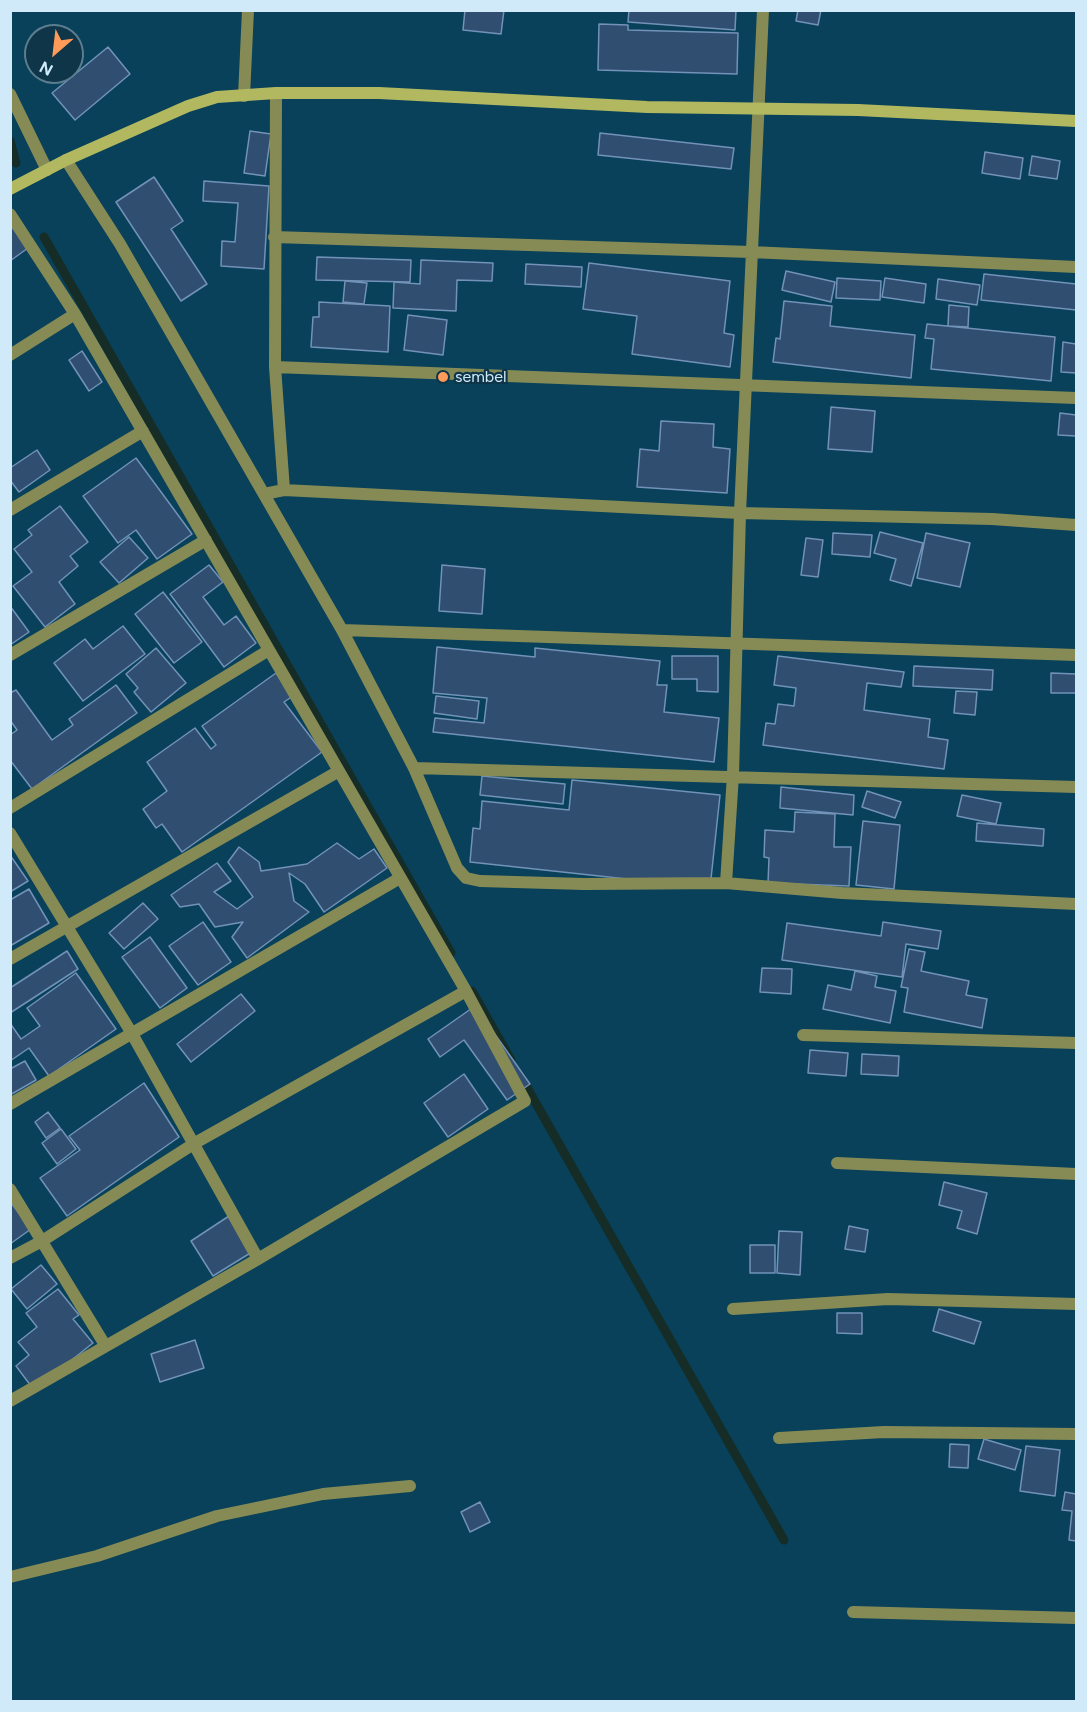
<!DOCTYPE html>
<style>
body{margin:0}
#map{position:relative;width:1087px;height:1712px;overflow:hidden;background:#084159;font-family:Figtree,sans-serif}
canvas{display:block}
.frame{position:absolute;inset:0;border:12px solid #d0eaf9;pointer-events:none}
.north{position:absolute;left:24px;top:24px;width:60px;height:60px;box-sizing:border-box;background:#0e3548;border:2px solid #5c7d8f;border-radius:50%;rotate:208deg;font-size:16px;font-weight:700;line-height:24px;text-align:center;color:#d0eaf9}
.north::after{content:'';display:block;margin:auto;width:21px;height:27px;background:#fe9b59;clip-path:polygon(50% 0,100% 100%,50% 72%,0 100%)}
</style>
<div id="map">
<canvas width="1087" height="1712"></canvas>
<div class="frame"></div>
<div class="north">N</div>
</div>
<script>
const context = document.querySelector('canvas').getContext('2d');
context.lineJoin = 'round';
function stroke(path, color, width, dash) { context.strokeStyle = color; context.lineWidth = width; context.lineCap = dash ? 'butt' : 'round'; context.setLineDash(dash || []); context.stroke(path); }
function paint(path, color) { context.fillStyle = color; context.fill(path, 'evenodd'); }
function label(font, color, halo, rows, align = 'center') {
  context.font = font + ' Figtree,sans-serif'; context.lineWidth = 4.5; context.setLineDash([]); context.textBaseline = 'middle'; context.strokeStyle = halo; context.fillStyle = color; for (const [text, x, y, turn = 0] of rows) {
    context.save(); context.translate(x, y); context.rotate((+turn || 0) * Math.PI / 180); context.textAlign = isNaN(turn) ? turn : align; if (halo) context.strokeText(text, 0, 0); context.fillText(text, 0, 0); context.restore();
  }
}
stroke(new Path2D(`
 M10,141L16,163
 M44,237L451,953
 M472,991L511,1060
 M521,1077L784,1540`), '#152d26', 9);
const building = new Path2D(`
 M465,10H504L501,34L463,30Z
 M629,10H736L735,30L628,22Z
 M798,10H821L818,25L796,21Z
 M599,24L628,25V30L738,33L737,74L598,70Z
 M108,47L130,74L75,120L52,93Z
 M250,131L271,134L265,176L244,173Z
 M600,133L734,148L731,169L598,155Z
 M985,152L1023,158L1020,179L982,173Z
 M1032,156L1060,161L1057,179L1029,175Z
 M154,177L183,221L171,229L207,284L181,301L116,202Z
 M204,181L269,186L264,269L221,266L222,241L235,242L238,203L203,201Z
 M13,228L28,248L10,261V230Z
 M317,257L411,260L410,282L316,280Z
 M421,260L493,263L492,281L457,280L456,311L393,308L394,282L420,284Z
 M589,263L730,281L724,333L734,335L730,367L632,354L637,316L583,309Z
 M526,264L582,267L581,287L525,284Z
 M786,271L835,282L831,302L782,290Z
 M984,274L1076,284V310L981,300Z
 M837,278L881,281L880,300L836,298Z
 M885,278L926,284L924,303L882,297Z
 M938,279L980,285L977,305L936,299Z
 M345,281L367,283L364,304L343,302Z
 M784,301L832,306L830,326L915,335L911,378L773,362L776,338L780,339Z
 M319,302L390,306L388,352L311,347L313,317H319Z
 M949,305L969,307L968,327L948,326Z
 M408,315L447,320L443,355L404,350Z
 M927,324L1055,337L1051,381L931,369L934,339L925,338Z
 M1063,342L1076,344V373L1061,372Z
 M82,351L102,382L89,391L69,360Z
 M831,407L875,411L872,452L828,449Z
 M1060,413L1076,415V436L1058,435Z
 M661,421L714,424L713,447L730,449L727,493L637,487L640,449L659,451Z
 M37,450L50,470L19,492L10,480V468Z
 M136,458L192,534L157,559L136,530L118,543L83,496Z
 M60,506L88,542L70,556L78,566L59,582L75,604L45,627L13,586L32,572L14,549L32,535L28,530Z
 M880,532L923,543L911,586L890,580L896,559L874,553Z
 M833,533L872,535L870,557L832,554Z
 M926,533L970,543L960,587L917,578Z
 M129,537L148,558L119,583L100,562Z
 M806,538L823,540L818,577L801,575Z
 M209,565L223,582L203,597L224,625L236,616L256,643L224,667L170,594Z
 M442,565L485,569L482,614L439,611Z
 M163,592L202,642L174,663L135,614Z
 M10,606L29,632L10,645Z
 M123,626L145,654L83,701L54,663L85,639L93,649Z
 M437,647L535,657V648L660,661L657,685H667L664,712L719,718L714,762L433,732L435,718L484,723L487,698L433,693Z
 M156,648L186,683L151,712L134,692L138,688L126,674Z
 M672,656H718V692L697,691V679H672Z
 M778,656L904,672L901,687L867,683L864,710L930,719L928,737L948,740L944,769L763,745L766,723L775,724L778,704L794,706L796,688L774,685Z
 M914,666L993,670L992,690L913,686Z
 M276,673L293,696L284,702L322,752L182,852L162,824L156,828L143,809L167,791L147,762L195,728L211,749L216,745L202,726Z
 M1051,673L1076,674V693H1051Z
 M116,685L137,713L32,789L10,760V735L17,730L10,720V693L16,690L52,740L73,725L69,719Z
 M956,691L977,692L975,715L954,713Z
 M436,696L479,701L477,719L434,713Z
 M482,776L565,784L563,804L480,795Z
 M572,780L720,795L710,888L470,862L473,828L480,829L482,801L569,810Z
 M781,787L854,795L853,815L780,808Z
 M867,791L901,802L895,818L862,807Z
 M962,795L1001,803L996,824L957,816Z
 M795,812L835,814L834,847H851L849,886L768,883L769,858L764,857L765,830L794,832Z
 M863,821L900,825L894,889L856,885Z
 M977,823L1044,829L1043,846L976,841Z
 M337,843L359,859L374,849L387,868L324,912L305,884L289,873L294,901L309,912L247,958L232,937L243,922L215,927L199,904L180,907L171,895L217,863L231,881L214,892L237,909L253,897L228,862L239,847L259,862L261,871L307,864Z
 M10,855L28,881L10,892Z
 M29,889L49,923L10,946V900Z
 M143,903L158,919L124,949L109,933Z
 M203,922L231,962L198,985L169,946Z
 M883,922L941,931L938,949L906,944L902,977L782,960L787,923L881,936Z
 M150,937L187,988L160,1008L122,957Z
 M909,949L925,952L921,971L969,981L966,995L987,999L982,1028L904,1012L908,988L901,987Z
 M67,951L78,969L10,1013V988Z
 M762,968L792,969L791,994L760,992Z
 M855,971L877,976L875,987L896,991L890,1023L823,1009L828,985L851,990Z
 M76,973L116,1029L49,1076L29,1048L10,1061V1023L21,1039L40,1026L27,1008Z
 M241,994L255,1011L191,1062L177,1044Z
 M475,1006L530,1084L507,1100L464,1040L440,1057L428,1039Z
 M810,1050L848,1053L846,1076L808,1073Z
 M862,1054L899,1056L898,1076L861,1074Z
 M25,1061L36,1080L10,1095V1069Z
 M464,1074L488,1109L448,1137L424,1103Z
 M144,1083L179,1137L67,1216L40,1178L80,1150L69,1136Z
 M48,1112L60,1128L46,1138L35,1122Z
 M61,1129L76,1149L57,1164L42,1143Z
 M944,1182L987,1193L977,1234L957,1228L962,1211L939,1205Z
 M12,1204L31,1229L10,1244V1205Z
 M229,1216L252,1252L213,1276L191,1241Z
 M849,1226L868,1230L865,1252L845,1249Z
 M779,1231L802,1232L800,1275L777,1273Z
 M750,1245H775V1273H750Z
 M41,1265L57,1284L27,1309L11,1289Z
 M58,1289L79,1315L73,1319L93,1343L34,1390L16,1366L29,1355L18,1342L37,1327L26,1313Z
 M939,1309L981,1322L974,1344L933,1331Z
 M837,1313H862V1334L837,1333Z
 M195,1340L204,1368L160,1382L151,1354Z
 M984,1439L1021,1450L1015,1470L978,1459Z
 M950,1444L969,1445L968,1468L949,1467Z
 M1026,1446L1060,1450L1055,1496L1020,1491Z
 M1065,1492L1076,1494V1541L1069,1540L1072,1511L1062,1510Z
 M480,1502L490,1522L470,1532L461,1512Z`);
paint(building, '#304e70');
stroke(building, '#7292b8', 1.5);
stroke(new Path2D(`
 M276,93L275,367L284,490
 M10,94L47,170
 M244,96L248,10
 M66,160L120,244L342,630L414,768L457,868L466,878L480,881L584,884L726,883L842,893L1076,904
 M10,214L75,314L466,991L525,1101L258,1259L10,1401
 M274,237L751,252L1076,267
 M10,355L75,314
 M275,367L1076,398
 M264,494L284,490L740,513L992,519L1076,525
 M10,510L143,431
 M342,630L1076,655
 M10,655L206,540
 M414,768L1076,787
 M10,808L269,650
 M10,833L131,1032L258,1259
 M726,883L733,775L740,513L763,10
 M10,959L339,771
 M803,1035L1076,1043
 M10,1104L400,878
 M837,1163L1076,1174
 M10,1189L105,1345
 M10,1258L42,1241L195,1143L466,991
 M733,1309L888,1299L1076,1304
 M779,1438L884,1432L1076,1434
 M10,1577L97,1556L217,1516L323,1494L410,1486
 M853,1612L1076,1618`), '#868b56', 12);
stroke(new Path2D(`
 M10,189L66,160L188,106L217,97L276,93H379L647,107L858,110L1076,121`), '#b1b860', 12);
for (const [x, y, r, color] of [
 [443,377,6,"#fe9b59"]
]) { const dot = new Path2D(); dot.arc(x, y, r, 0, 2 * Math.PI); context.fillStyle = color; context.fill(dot); stroke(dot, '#0e3548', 2); }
label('16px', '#d0eaf9', '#0e3548', [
 ["sembel",455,377]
], 'left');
</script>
